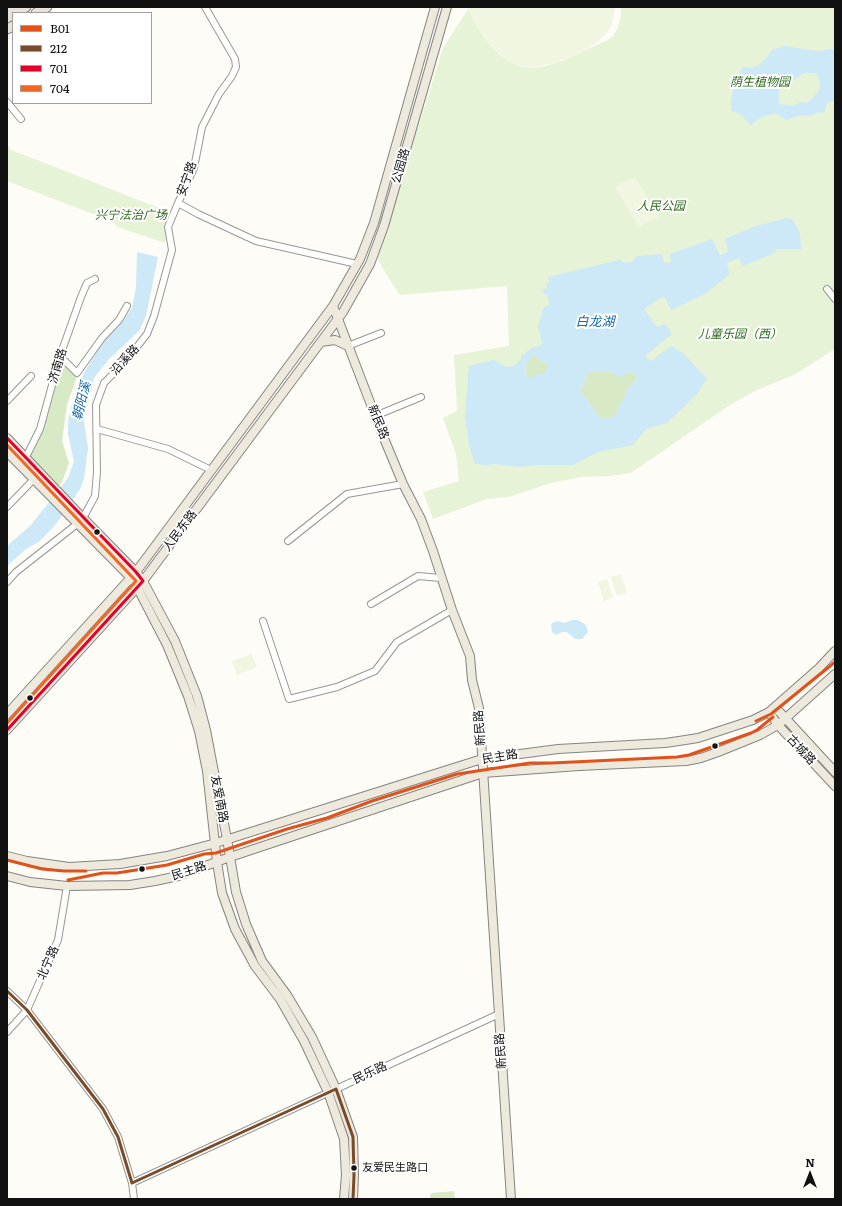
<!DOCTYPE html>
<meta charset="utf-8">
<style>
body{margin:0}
#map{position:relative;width:842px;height:1206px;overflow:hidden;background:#fdfcf7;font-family:Literata,serif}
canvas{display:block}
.frame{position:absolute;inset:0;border:8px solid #111;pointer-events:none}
.legend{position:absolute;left:12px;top:12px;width:140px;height:92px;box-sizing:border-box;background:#fff;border:1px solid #a0a0a0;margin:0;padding:5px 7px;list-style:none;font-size:12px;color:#111}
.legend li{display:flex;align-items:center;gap:8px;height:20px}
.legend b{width:20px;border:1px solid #a0a0a0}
.north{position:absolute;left:790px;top:1154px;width:40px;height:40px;-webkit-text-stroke:3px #fff;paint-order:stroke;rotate:0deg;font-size:11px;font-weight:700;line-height:16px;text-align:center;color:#111}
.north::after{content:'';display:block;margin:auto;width:14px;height:18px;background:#111;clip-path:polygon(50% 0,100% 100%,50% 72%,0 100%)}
</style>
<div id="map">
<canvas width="842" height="1206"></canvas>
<div class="frame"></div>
<ul class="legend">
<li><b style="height:5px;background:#e0521a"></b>B01</li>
<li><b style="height:5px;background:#7a4b2a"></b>212</li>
<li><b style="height:5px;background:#e4002b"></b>701</li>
<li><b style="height:5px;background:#f26522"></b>704</li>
</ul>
<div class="north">N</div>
</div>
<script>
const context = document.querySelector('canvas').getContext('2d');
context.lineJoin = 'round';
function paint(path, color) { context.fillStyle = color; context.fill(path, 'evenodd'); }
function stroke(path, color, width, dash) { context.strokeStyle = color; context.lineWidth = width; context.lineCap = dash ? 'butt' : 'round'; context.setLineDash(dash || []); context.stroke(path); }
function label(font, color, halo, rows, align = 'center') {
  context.font = font + ' Literata,"Noto Sans SC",serif'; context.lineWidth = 4; context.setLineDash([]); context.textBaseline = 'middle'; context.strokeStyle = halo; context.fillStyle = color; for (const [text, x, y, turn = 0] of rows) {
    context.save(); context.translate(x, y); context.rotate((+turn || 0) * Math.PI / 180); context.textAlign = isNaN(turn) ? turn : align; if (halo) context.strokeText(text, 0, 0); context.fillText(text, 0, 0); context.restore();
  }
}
paint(new Path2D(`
 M621,7H835V349L794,375L757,390L730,405L631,473L609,476L581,477L551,483L509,497L487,499L433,519L423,492L459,481L456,454L443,418L457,411L454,355L509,346L507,286L400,295L385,272L377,258L443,48L468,9C480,32 493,57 520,66C543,73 575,55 595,46C600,43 610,40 613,36C620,26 621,18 621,7Z
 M7,144L11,150C64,170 117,192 170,212L165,243L117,227L114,222L7,181Z`), '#e7f3d7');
paint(new Path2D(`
 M533,355L549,366L543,375L532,378L527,377C524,366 526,363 533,355Z
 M64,358L78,374L67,405L62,441L69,463L62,482L58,487L29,457L42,428Z
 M600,371L629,372L635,374L637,378L627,389L626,394L618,408L615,416L601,419L580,390L586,380L587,373Z
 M454,1191L455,1199H430L431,1193Z`), '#d8eac5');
paint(new Path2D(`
 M468,7H615C614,14 613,24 609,30C595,51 545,71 521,66C500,61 484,38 474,21C472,16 469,12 468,7Z
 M635,177L659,217L639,227L615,187Z
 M621,574L627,593L617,596L611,577Z
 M607,579L613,598L604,601L598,582Z
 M252,654L257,667L237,675L232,661Z`), '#f0f6e1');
paint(new Path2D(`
 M785,46L817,51L835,49V100L827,103L824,113L820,112L812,115L799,116L786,120L776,113L762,117L751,125L740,114L731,111C730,93 735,82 743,67L752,68L759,65L766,58L772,50ZM804,73H816C824,86 818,95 807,103L800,102L793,106L779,104V90L785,82L792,81Z
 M786,218L792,219L800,233L801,249H776L775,253L743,266L739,258L727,263L729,273L728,276L705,294L671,310L664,296L644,309L657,327L665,324L672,334L645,356L651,361L671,346L683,353L707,379L696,395L667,423L646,429L633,445L598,452L573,465H539L520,467L495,464L486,465L475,464L469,445L465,416L469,366L493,360L497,361L506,367L514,366L521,359V356L532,348L540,346L542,343L538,326L544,307L549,305L548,294L544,295L542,290L547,288L546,284L550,282L548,277L619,260L626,263L633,261L637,256L662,254L664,263L671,262L670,254L712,239L720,255L728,252L725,239L756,226ZM533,355L549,366L543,375L538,373L532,378L527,376C523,366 527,363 533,355ZM600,371H610L620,378L629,372L635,374L637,378L627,389L626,394L618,408L615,416L601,419L580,390L586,380L587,373Z
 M137,252L158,257L146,316L139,331L109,359L94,378L84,421L88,448L84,479L80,489L56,524L40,541L26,549L7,566V546L31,525L68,478L74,461L68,434V422L71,407L84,373L104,340L120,325L132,308L136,287Z
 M572,620H578L586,625L588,632L582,639H575L567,632H562L556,635L552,632L551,625C554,620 559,621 564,623Z`), '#cde8f7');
const minor = new Path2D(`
 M205,7L235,59L236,67L232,76L219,94L202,127L194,168L178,203L198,214L256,241L357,264
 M7,102L21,119
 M827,289L835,299
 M348,346L381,333
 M60,356L77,373L102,338L119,320L127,306
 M7,401L31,376
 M375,416L421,397
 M97,429L168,449L211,470
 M26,457L40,429L60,356L81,297L87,283L95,279
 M7,507L33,480
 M83,518L95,496L97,472L96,405L104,383L125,362L147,334L154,316L172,250L168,227L178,203
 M288,541L347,494L403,484
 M7,582L16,572L77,524
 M371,604L418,576L441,578
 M263,621L289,699L337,687L375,671L397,642L452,610
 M7,991L27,1010L103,1109L118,1137L132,1183L134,1199
 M7,1032L27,1010L58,940L67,886
 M132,1183L499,1014`);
const major = new Path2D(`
 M333,306L383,436L403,484L421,519L433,551L452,610L470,656L472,680L479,708L511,1199
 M321,342L335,340L348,346
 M7,438L80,515L136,572L143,581L175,641L197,696L206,730L214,772L227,839L236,892L246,924L262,961L287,995L312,1037L336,1089L353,1137L354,1175L353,1199
 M7,452L131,578L137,587L167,645L188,696L199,731L207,771L217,862L222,893L235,929L255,966L280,999L304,1041L328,1092L344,1139L346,1175L344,1199
 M775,707L835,772
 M769,712L778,725L835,786
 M7,714L136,572L333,306L360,259L374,223L435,7
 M7,730L143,581L343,312L370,264L384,226L447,7
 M7,856L27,861L69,867L120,864L167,856L216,843L482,759L558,749L665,743L679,741L698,738L753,720L769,712L819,668L835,651
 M7,876L30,882L67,886L130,885L155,881L178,876L230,857L483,773L579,766L686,761L701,758L718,752L760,735L778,725L835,674`);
const highway = new Path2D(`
 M7,10L13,7
 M16,13L26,7
 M36,13L47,7
 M7,18L13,14
 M7,29L13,26`);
stroke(minor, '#979795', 8);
stroke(major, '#858482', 10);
stroke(highway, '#858482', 11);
stroke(minor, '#fffffe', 6);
stroke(major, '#ede9dc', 8);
stroke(highway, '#eae1d8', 9);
stroke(new Path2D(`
 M756,721L771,714L835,662
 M7,860L42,869L64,871H86
 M68,880L103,873H117L167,865L204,854L216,853L287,829L327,818L372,801L457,774L530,763H552L677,757L689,755L751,733L757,730L773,717`), '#e0521a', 3);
stroke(new Path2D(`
 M7,991L27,1010L103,1109L118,1137L132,1183
 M132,1183L336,1089L353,1137L354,1175L353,1199`), '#7a4b2a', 3);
stroke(new Path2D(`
 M7,438L136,572L143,581L7,730`), '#e4002b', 3);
stroke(new Path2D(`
 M7,445L136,581L7,723`), '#f26522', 3);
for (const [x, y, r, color] of [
 [97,532,3.5,"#111"],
 [30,698,3.5,"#111"],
 [715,746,3.5,"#111"],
 [142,869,3.5,"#111"],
 [354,1168,3.5,"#111"]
]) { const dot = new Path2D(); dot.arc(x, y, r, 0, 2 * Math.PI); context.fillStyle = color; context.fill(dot); stroke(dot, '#fff', 1.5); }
label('11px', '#111', '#fff', [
 ["友爱民生路口",362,1168]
], 'left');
label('italic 12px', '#2f6b1f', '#fff', [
 ["荫生植物园",760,82],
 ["人民公园",661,206],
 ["兴宁法治广场",131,215],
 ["儿童乐园（西）",740,334]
]);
label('12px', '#111', '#fff', [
 ["公园路",401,166,-74],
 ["安宁路",187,179,-70],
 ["沿溪路",125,360,-48],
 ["济南路",58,366,-73],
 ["新民路",378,422,68],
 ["人民东路",180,531,-53],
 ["新民路",480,728,-94],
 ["古城路",801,750,47],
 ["民主路",500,757,-9],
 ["友爱南路",219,799,79],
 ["民主路",189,871,-18],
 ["北宁路",48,963,-66],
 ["新民路",501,1051,-94],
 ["民乐路",370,1073,-25]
]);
label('italic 13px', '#1768a6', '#fff', [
 ["白龙湖",595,322],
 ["朝阳溪",82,401,-76]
]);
</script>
